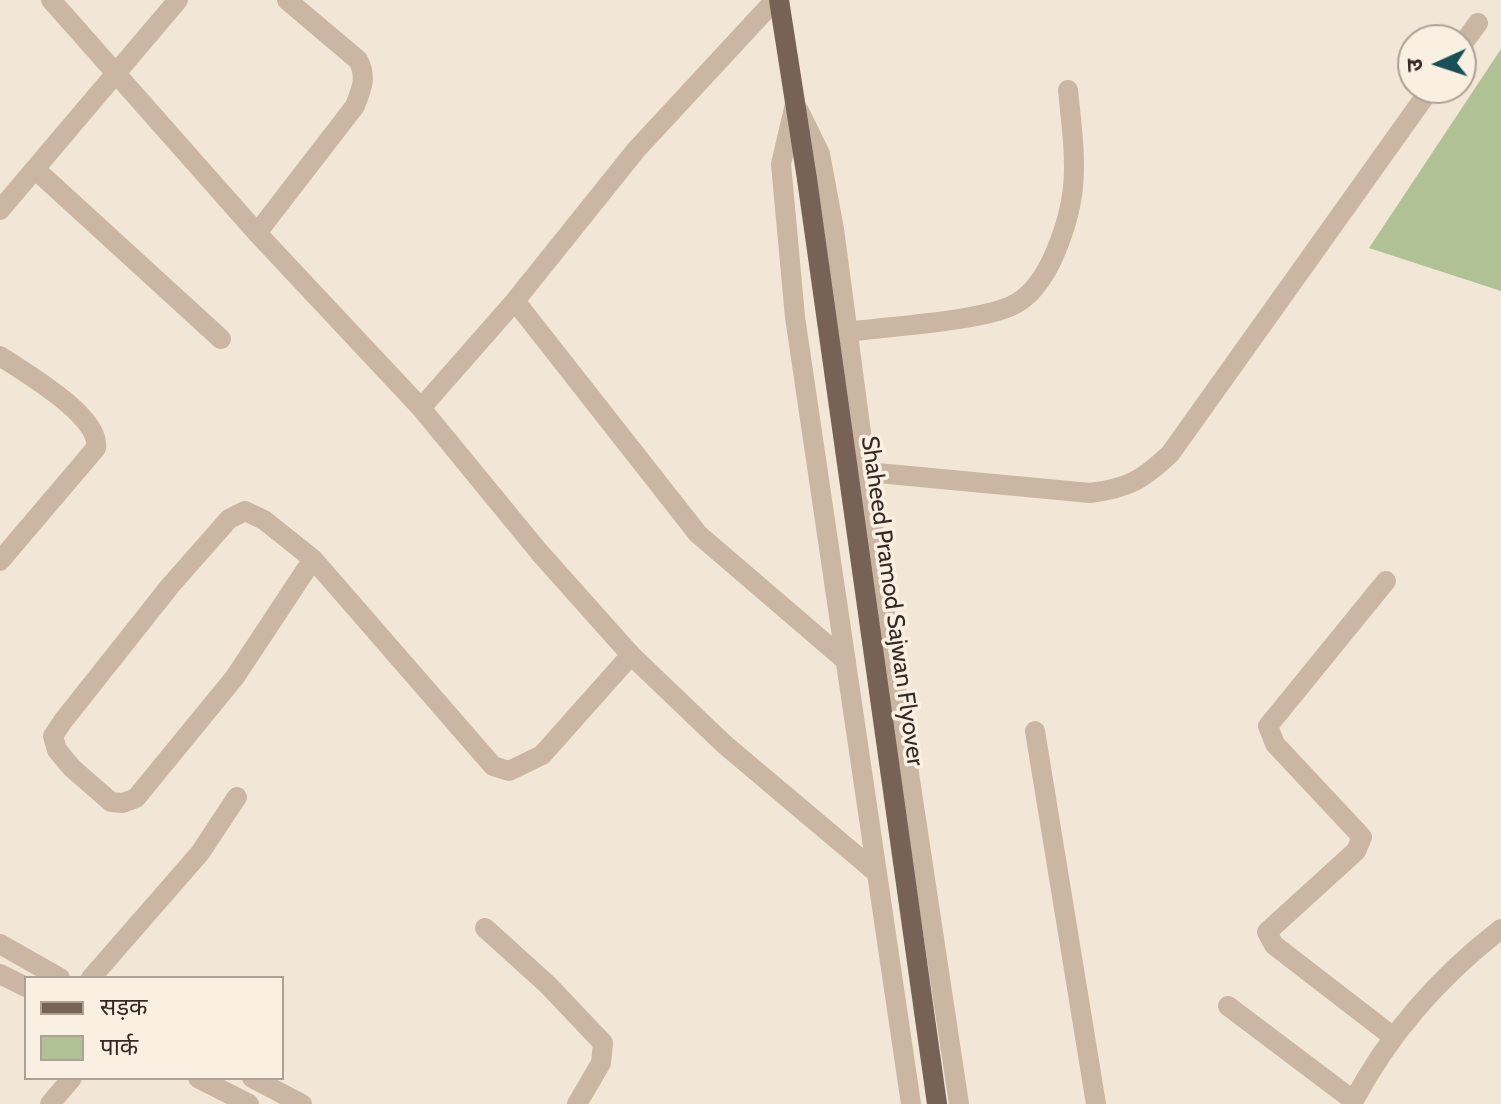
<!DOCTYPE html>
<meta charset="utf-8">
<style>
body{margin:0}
#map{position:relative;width:1501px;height:1104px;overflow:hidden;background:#f2e6d6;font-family:Cabin,"Noto Sans Devanagari",sans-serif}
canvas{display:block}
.legend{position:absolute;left:24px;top:976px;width:260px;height:104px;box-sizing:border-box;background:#faf0e2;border:2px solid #aba196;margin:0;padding:10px 14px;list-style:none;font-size:24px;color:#342a25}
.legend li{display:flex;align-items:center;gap:16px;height:40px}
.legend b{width:40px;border:2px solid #aba196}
.north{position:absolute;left:1397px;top:24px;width:80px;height:80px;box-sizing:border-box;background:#faf0e2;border:2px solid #aba196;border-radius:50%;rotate:267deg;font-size:22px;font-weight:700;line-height:32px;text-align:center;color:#342a25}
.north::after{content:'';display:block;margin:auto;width:28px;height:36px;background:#195057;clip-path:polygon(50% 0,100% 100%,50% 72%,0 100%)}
</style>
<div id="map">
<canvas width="1501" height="1104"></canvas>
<ul class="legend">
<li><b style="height:10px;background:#776255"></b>सड़क</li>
<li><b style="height:22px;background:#b1c196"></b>पार्क</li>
</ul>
<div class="north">उ</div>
</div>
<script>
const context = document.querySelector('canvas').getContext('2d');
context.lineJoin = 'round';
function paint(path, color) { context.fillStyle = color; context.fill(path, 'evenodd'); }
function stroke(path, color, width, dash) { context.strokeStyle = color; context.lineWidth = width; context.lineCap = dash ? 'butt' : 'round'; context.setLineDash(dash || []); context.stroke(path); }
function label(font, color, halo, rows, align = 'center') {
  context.font = font + ' Cabin,sans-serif'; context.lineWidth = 7; context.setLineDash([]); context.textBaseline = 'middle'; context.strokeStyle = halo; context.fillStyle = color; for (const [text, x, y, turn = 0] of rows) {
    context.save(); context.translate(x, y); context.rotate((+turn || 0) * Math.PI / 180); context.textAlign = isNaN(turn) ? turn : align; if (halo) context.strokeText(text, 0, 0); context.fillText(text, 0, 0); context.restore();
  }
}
paint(new Path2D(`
 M1501,49V291L1369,248Z`), '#b1c196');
stroke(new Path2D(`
 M51,0L257,233L421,408L540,553L631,655L724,744L877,873
 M1461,46L1478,23
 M795,104L781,164L795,317L911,1104
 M799,111L820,154L834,229L885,614L959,1104
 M35,169L221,339
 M0,210L178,0
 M257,233L355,106C362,88 367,77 358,60L287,0
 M515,301L698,534L846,661
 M848,332C890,326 975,322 1011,306C1030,298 1042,280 1051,262C1082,195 1075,160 1068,90
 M0,356C25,373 101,416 96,448L0,561
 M421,408L515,301L636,150L775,0
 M867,472L1090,493C1129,488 1142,480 1170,454L1431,88
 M313,559L235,677L136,798L123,803L111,802L72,768L57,750L53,736L63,721L170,586L229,519L245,511L264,520L313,559L493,766L509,771L542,755L631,655
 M1386,581L1268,726L1275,744L1362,837L1356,851L1267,932L1274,945L1392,1036
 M1035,731L1096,1104
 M485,928L548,985L603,1043L601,1063L577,1104
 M0,944L60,978
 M0,974L26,987
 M91,978L200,853L237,797
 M1228,1006L1354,1101
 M198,1078L249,1104
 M252,1078L302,1104
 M50,1104L72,1078
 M1352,1104C1388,1035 1440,976 1501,929`), '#cab6a2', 20);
stroke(new Path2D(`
 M779,0L807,179`), '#776255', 20);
stroke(new Path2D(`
 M807,179L937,1104`), '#776255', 20);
label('24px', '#342a25', '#faf0e2', [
 ["Shaheed Pramod Sajwan Flyover",892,601,82]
]);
</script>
